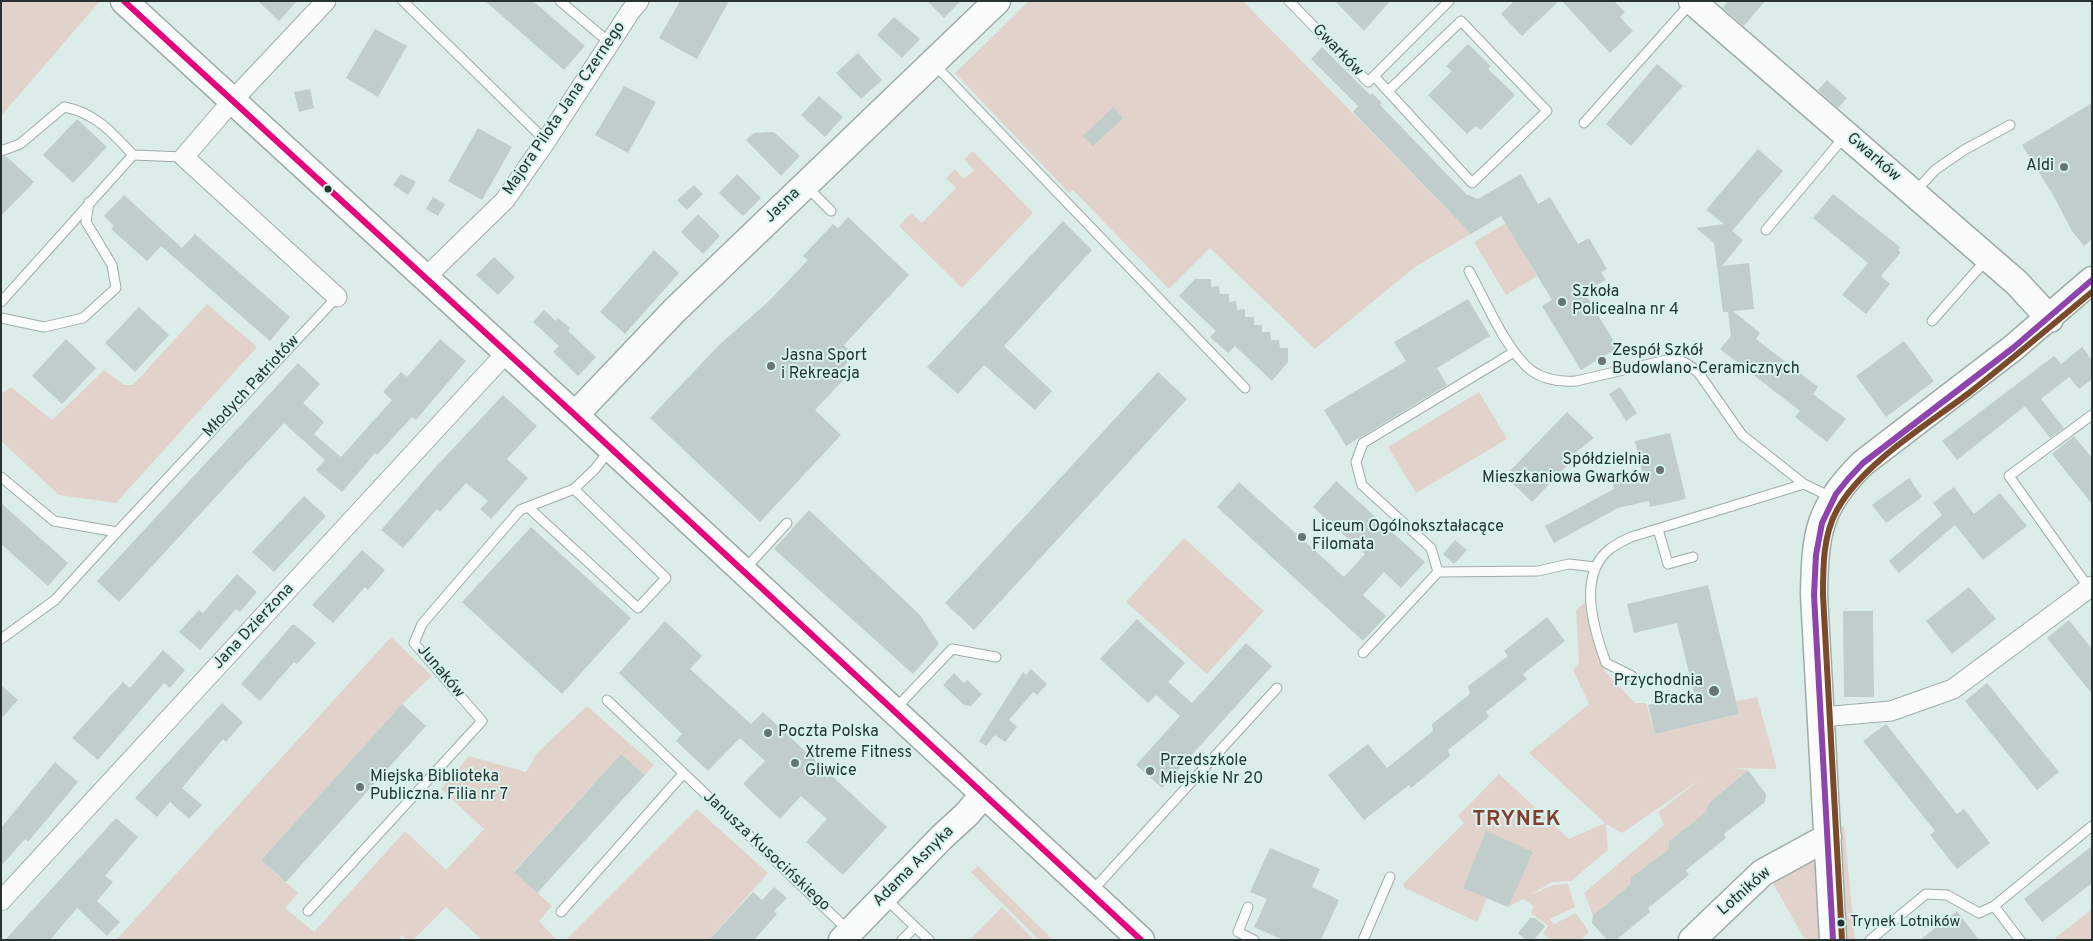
<!DOCTYPE html>
<meta charset="utf-8">
<style>
body{margin:0}
#map{position:relative;width:2093px;height:941px;overflow:hidden;background:#dcede9;font-family:Overpass,sans-serif}
canvas{display:block}
.frame{position:absolute;inset:0;border:2px solid #283331;pointer-events:none}
</style>
<div id="map">
<canvas width="2093" height="941"></canvas>
<div class="frame"></div>
</div>
<script>
const context = document.querySelector('canvas').getContext('2d');
context.lineJoin = 'round';
function paint(path, color) { context.fillStyle = color; context.fill(path, 'evenodd'); }
function stroke(path, color, width, dash) { context.strokeStyle = color; context.lineWidth = width; context.lineCap = dash ? 'butt' : 'round'; context.setLineDash(dash || []); context.stroke(path); }
function label(font, color, halo, rows, align = 'center') {
  context.font = font + ' Overpass,sans-serif'; context.lineWidth = 4; context.setLineDash([]); context.textBaseline = 'middle'; context.strokeStyle = halo; context.fillStyle = color; for (const [text, x, y, turn = 0] of rows) {
    context.save(); context.translate(x, y); context.rotate((+turn || 0) * Math.PI / 180); context.textAlign = isNaN(turn) ? turn : align; if (halo) context.strokeText(text, 0, 0); context.fillText(text, 0, 0); context.restore();
  }
}
paint(new Path2D(`
 M1,1H100L1,116Z
 M1029,1H1243L1471,234L1415,267L1315,349L1210,248L1169,289L1073,190L1069,193L955,73Z
 M973,151L1033,213L962,288L899,226L911,213L922,223L956,188L946,178L955,169L964,179L974,170L964,159Z
 M1506,223L1537,276L1506,295L1474,242Z
 M207,304L257,347L116,503L59,495L1,441V394L11,387L52,420L104,370L124,385H133Z
 M1479,392L1507,439L1416,493L1388,447Z
 M1184,538L1264,611L1207,674L1126,602Z
 M1587,601L1604,670L1635,703H1646L1655,734L1739,714L1736,701L1757,697L1777,769L1732,768L1748,770L1708,804L1706,812L1669,841L1668,850L1631,877L1630,885L1593,915L1584,893L1664,825L1658,812L1701,779L1622,833L1606,824L1608,850L1571,881L1552,882L1530,895L1553,885L1568,884L1575,907L1550,919L1554,924L1576,913L1589,932L1581,940H1551L1543,934L1548,926L1531,913L1534,906L1523,899L1508,907L1487,898L1477,922L1405,888L1403,884L1464,823L1458,816L1499,774L1569,839L1605,823L1529,753L1589,704L1573,670L1579,662L1576,610Z
 M391,637L432,676L402,704L261,860L298,893L285,908L314,932L405,831L446,870L484,829L441,789L469,756L526,772L537,753L587,706L654,765L645,775L621,754L514,871L552,906L539,921L557,940H482L446,907L413,940H407L402,935L398,940H116Z
 M697,809L768,873L709,940H566Z
 M1844,825L1855,940H1805L1770,878Z
 M978,866L1053,940H1039L971,872Z
 M1002,907L1034,940H970Z
 M2092,909V940H2056L2055,938Z`), '#e1d3cc');
paint(new Path2D(`
 M258,1H297L279,21Z
 M485,1H533L585,46L564,70Z
 M680,1H729L697,59L659,38Z
 M927,1H961L944,18Z
 M1335,1H1390L1364,31Z
 M1514,1H1559L1522,36L1501,14Z
 M1562,1H1614L1625,12L1620,17L1633,31L1610,53Z
 M1728,1H1765L1744,26L1723,8Z
 M894,17L920,39L902,58L877,35Z
 M375,29L407,46L378,97L346,78Z
 M1468,44L1491,66L1488,69L1515,95L1481,130L1476,126L1467,134L1428,95L1452,71L1446,66Z
 M1322,47L1370,95L1372,93L1382,103L1380,105L1466,194L1478,199L1521,174L1538,204L1550,197L1578,244L1589,238L1607,269L1601,272L1606,280L1584,292L1618,348L1581,370L1542,306L1552,300L1501,216L1471,234L1353,112L1358,106L1311,59Z
 M858,53L882,80L861,99L836,73Z
 M1657,64L1683,86L1631,146L1606,124Z
 M1827,80L1847,98L1838,108L1818,90Z
 M624,86L656,102L628,153L595,135Z
 M310,89L314,108L299,112L294,92Z
 M819,96L843,117L825,137L801,115Z
 M2092,103V239L2084,246L2072,231L2053,195L2022,145Z
 M1113,107L1123,118L1093,146L1083,136Z
 M77,119L107,147L73,183L43,155Z
 M478,128L512,147L482,200L448,181Z
 M774,132L800,156L781,176L746,140L754,133Z
 M1758,149L1783,171L1732,231L1743,240L1722,266L1749,263L1754,309L1733,311L1760,333L1756,339L1818,387L1813,394L1846,419L1827,442L1795,417L1800,411L1720,349L1731,336L1728,312H1723L1714,243L1696,228L1724,224L1706,210Z
 M6,156L34,182L1,216V157Z
 M401,174L416,182L408,195L393,185Z
 M737,174L761,198L743,216L719,193Z
 M694,185L703,194L687,210L677,200Z
 M1833,194L1900,247L1898,250L1901,252L1881,276L1890,284L1866,314L1842,295L1868,263L1813,218Z
 M124,195L182,248L195,234L290,317L270,341L161,246L147,261L111,229L114,226L104,216Z
 M433,197L445,204L438,216L426,209Z
 M698,214L720,236L703,254L681,232Z
 M848,217L909,275L844,345L848,349L841,356L848,362L840,371L847,376L815,410L841,435L760,522L650,418L719,345L768,302L808,260L803,256L833,224L838,228Z
 M1063,221L1092,250L1004,346L1052,391L1035,410L984,365L958,394L927,367Z
 M654,250L679,273L625,334L600,312Z
 M494,257L515,277L498,295L476,275Z
 M1195,279H1211V287L1219,286L1220,294H1229V302L1236,301L1237,310L1245,309V317H1254V325H1262V332H1270L1271,340H1279L1280,348H1288V362L1272,381L1235,346L1228,353L1210,337L1216,331L1179,296Z
 M1468,299L1490,336L1437,368L1447,385L1346,446L1324,410L1406,361L1394,342Z
 M139,307L169,335L135,372L105,343Z
 M544,310L556,321L558,318L570,328L568,331L596,357L578,376L553,352L559,346L533,322Z
 M66,339L96,368L62,404L32,376Z
 M440,339L466,361L416,420L412,417L377,455L375,453L342,492L316,470L325,460L284,423L119,602L97,581L298,363L320,384L303,403L324,422L314,434L341,457L392,400L383,392L401,372L407,377Z
 M1904,341L1934,381L1886,417L1856,376Z
 M2082,347L2092,360V379L2079,389L2069,377L2041,399L2064,428L2050,438L2025,406L1957,460L1942,441L2054,356L2061,364Z
 M1158,372L1187,399L974,630L945,603Z
 M1620,387L1637,413L1626,421L1609,394Z
 M503,395L537,426L507,459L528,478L491,519L480,509L488,501L466,483L440,512L437,509L403,548L381,530L432,471Z
 M1567,412L1594,438L1571,456L1578,454L1532,502L1505,476Z
 M1670,433L1686,499L1650,507L1649,501L1618,508L1554,543L1545,526L1614,489L1612,479L1642,472L1635,441Z
 M2074,436L2092,458V504L2052,454Z
 M1909,478L1922,497L1886,523L1872,505Z
 M1336,481L1425,562L1401,588L1384,572L1363,595L1386,616L1363,641L1217,507L1239,482L1344,577L1365,554L1313,507Z
 M1954,487L1974,514L2000,493L2027,526L1983,560L1955,525L1899,573L1889,561L1942,515L1933,503Z
 M304,496L326,516L274,572L252,552Z
 M1,503L68,563L48,586L1,544Z
 M809,510L920,615L939,644L913,674L774,549Z
 M531,527L631,618L562,694L462,602Z
 M1455,540L1467,550L1454,564L1443,554Z
 M362,550L385,570L368,590L365,587L333,623L312,605Z
 M237,574L257,592L240,612L236,609L200,650L179,632L199,610L203,613Z
 M1708,585L1739,714L1655,734L1648,705L1694,694L1677,623L1634,633L1627,604Z
 M1969,587L1996,619L1952,654L1926,621Z
 M1843,611H1873L1874,697H1844Z
 M1547,617L1565,641L1523,674L1527,679L1486,712L1489,717L1448,750L1450,756L1411,788L1409,785L1364,820L1328,775L1368,744L1387,768L1433,731L1432,724L1470,694L1468,686L1508,656L1504,651Z
 M1137,619L1185,663L1168,682L1192,703L1246,643L1272,666L1162,788L1136,765L1180,716L1156,695L1148,703L1100,659Z
 M2069,620L2092,649V694L2047,638Z
 M665,621L702,656L690,669L751,724L763,712L887,827L843,875L806,842L827,819L801,796L780,819L743,784L765,761L740,738L708,771L676,741L682,734L619,673Z
 M292,625H295L316,643L297,664L294,662L260,701L241,684Z
 M163,650L185,670L170,688L164,683L98,760L72,738L123,682L130,688Z
 M1031,669L1047,684L1037,695L1033,692L1009,720L1017,727L1005,742L995,735L986,746L979,741L1023,672L1026,675Z
 M954,673L964,683L967,680L982,694L971,706L964,705L943,685Z
 M1987,683L2059,772L2037,790L1965,701Z
 M1,685L18,700L1,719Z
 M222,703L243,722L226,742L223,739L182,788L202,805L189,819L170,802L157,817L135,798Z
 M402,704L426,726L286,882L261,860Z
 M1886,724L1957,814L1964,809L1990,843L1957,869L1930,835L1935,831L1863,741Z
 M621,754L645,775L537,893L514,872Z
 M55,762L78,782L28,842L25,839L1,866V828Z
 M1748,770L1766,794L1765,802L1724,834L1726,838L1686,870L1689,875L1648,908L1650,912L1616,940H1607L1592,923L1593,915L1630,885L1631,877L1668,850L1669,841L1706,812L1708,804Z
 M116,818L138,837L105,876L113,882L97,901L120,922L113,929L107,936L77,908L50,940H5Z
 M1486,831L1533,852L1508,907L1463,888Z
 M2092,846V883L2042,922L2024,899Z
 M1270,848L1320,869L1312,887L1339,900L1321,940H1283L1254,927L1267,899L1250,892Z
 M774,887L787,898L774,911L777,914L754,940H709L753,892L762,900Z
 M1957,911L1979,940H1920Z
 M1530,918H1535L1545,926L1534,940H1526L1518,933Z`), '#c0cdca');
const lane = new Path2D(`
 M403,1L546,141
 M560,1L610,43
 M1289,1L1368,82L1449,1
 M934,64L1245,388
 M1374,76L1472,183L1547,111L1461,21L1388,91
 M1584,123L1690,4
 M1,151L20,144L64,107C94,112 113,133 133,155
 M807,187L831,211
 M1915,192L1935,170L1964,150L2010,125
 M1766,230L1844,137
 M1469,271C1485,299 1507,353 1532,371C1545,380 1562,382 1576,381L1671,359C1684,360 1692,366 1700,375L1742,435L1804,484L1833,498
 M1,302L133,155L184,157
 M1,318L44,327L83,318L116,288L112,265L86,222L89,202
 M1932,321L1986,260
 M1,477L54,521L117,532L337,297
 M528,507L638,608L666,578L574,489
 M1658,529L1668,564L1693,557
 M745,569L787,523
 M1438,572L1431,548L1362,485L1356,462L1363,443L1514,352
 M2089,588L2009,476L2092,415
 M1,639L55,600L117,532
 M1363,653L1438,572L1538,571L1569,564L1595,567
 M1632,676L1606,663C1594,630 1576,574 1611,548C1617,544 1624,540 1631,537L1804,484
 M607,700L849,931
 M895,709L952,649L996,657
 M1092,891L1277,688
 M886,899L929,940
 M1994,906L2020,940
 M1248,907L1238,932L1254,940
 M308,911L482,721L414,643L422,624L520,510L574,489L595,469L609,451
 M561,912L683,774
 M902,940L915,927
 M1363,940L1390,877
 M1870,940L1926,894L1947,895L1979,913L1994,906L2092,826`);
const street = new Path2D(`
 M326,1L232,101L184,157L337,297
 M425,278L505,200L546,141L630,12L639,1
 M1821,717L1891,711L1953,689L2092,586
 M1,901L506,353`);
const secondary = new Path2D(`
 M124,1L575,415L1141,940
 M1692,1L2017,283L2050,319
 M575,415L675,310L997,1
 M842,940L942,837L967,814L984,794
 M1692,940L1762,873L1828,837
 M1833,940L1814,595C1815,534 1818,507 1863,463L2013,348L2092,280`);
stroke(lane, '#9eaca8', 11);
stroke(street, '#9eaca8', 21);
stroke(secondary, '#9eaca8', 29);
stroke(lane, '#fafcfc', 9);
stroke(street, '#fafcfc', 19);
stroke(secondary, '#fafcfc', 26);
stroke(new Path2D(`
 M124,1L575,415L1141,940`), '#e5007d', 6);
stroke(new Path2D(`
 M1833,940L1814,595L1816,555L1822,523L1836,494L1848,479L1863,463L2013,348L2092,280`), '#8e44ad', 6);
stroke(new Path2D(`
 M1842,940L1823,595C1823,567 1823,535 1837,510C1863,463 1927,425 1969,393C2011,360 2051,326 2092,292`), '#7a4b2a', 6);
for (const [x, y, r, color] of [
 [2064,167,5,"#677471"],
 [328,189,4.5,"#283331"],
 [1562,302,5,"#677471"],
 [1602,361,5,"#677471"],
 [771,366,5,"#677471"],
 [1660,470,5,"#677471"],
 [1302,537,5,"#677471"],
 [1714,691,6,"#677471"],
 [768,733,5,"#677471"],
 [795,763,5,"#677471"],
 [1150,771,5,"#677471"],
 [360,787,5,"#677471"],
 [1841,923,4.5,"#283331"]
]) { const dot = new Path2D(); dot.arc(x, y, r, 0, 2 * Math.PI); context.fillStyle = color; context.fill(dot); stroke(dot, '#d6f3ed', 2); }
label('15px', '#283331', '#d6f3ed', [
 ["Trynek Lotników",1850,923]
], 'left');
label('16px', '#283331', '#d6f3ed', [
 ["Gwarków",1337,51,46],
 ["Majora Pilota Jana Czernego",565,109,-56],
 ["Gwarków",1873,158,41],
 ["Jasna",783,206,-44],
 ["Młodych Patriotów",252,387,-47],
 ["Jana Dzierżona",254,627,-47],
 ["Junaków",440,672,50],
 ["Janusza Kusocińskiego",766,852,43],
 ["Adama Asnyka",914,867,-45],
 ["Lotników",1745,892,-41]
]);
label('16px', '#283331', '#d6f3ed', [
 ["Aldi",2054,167,"right"],
 ["Szkoła",1572,293],
 ["Policealna nr 4",1572,311],
 ["Zespół Szkół",1612,352],
 ["Budowlano-Ceramicznych",1612,370],
 ["Jasna Sport",781,357],
 ["i Rekreacja",781,375],
 ["Spółdzielnia",1650,461,"right"],
 ["Mieszkaniowa Gwarków",1650,479,"right"],
 ["Liceum Ogólnokształacące",1312,528],
 ["Filomata",1312,546],
 ["Przychodnia",1703,682,"right"],
 ["Bracka",1703,700,"right"],
 ["Poczta Polska",778,733],
 ["Xtreme Fitness",805,754],
 ["Gliwice",805,772],
 ["Przedszkole",1160,762],
 ["Miejskie Nr 20",1160,780],
 ["Miejska Biblioteka",370,778],
 ["Publiczna. Filia nr 7",370,796]
], 'left');
context.letterSpacing = '1px';
label('bold 21px', '#843e2e', '#d6f3ed', [
 ["TRYNEK",1517,821]
]);
context.letterSpacing = '0px';
</script>
